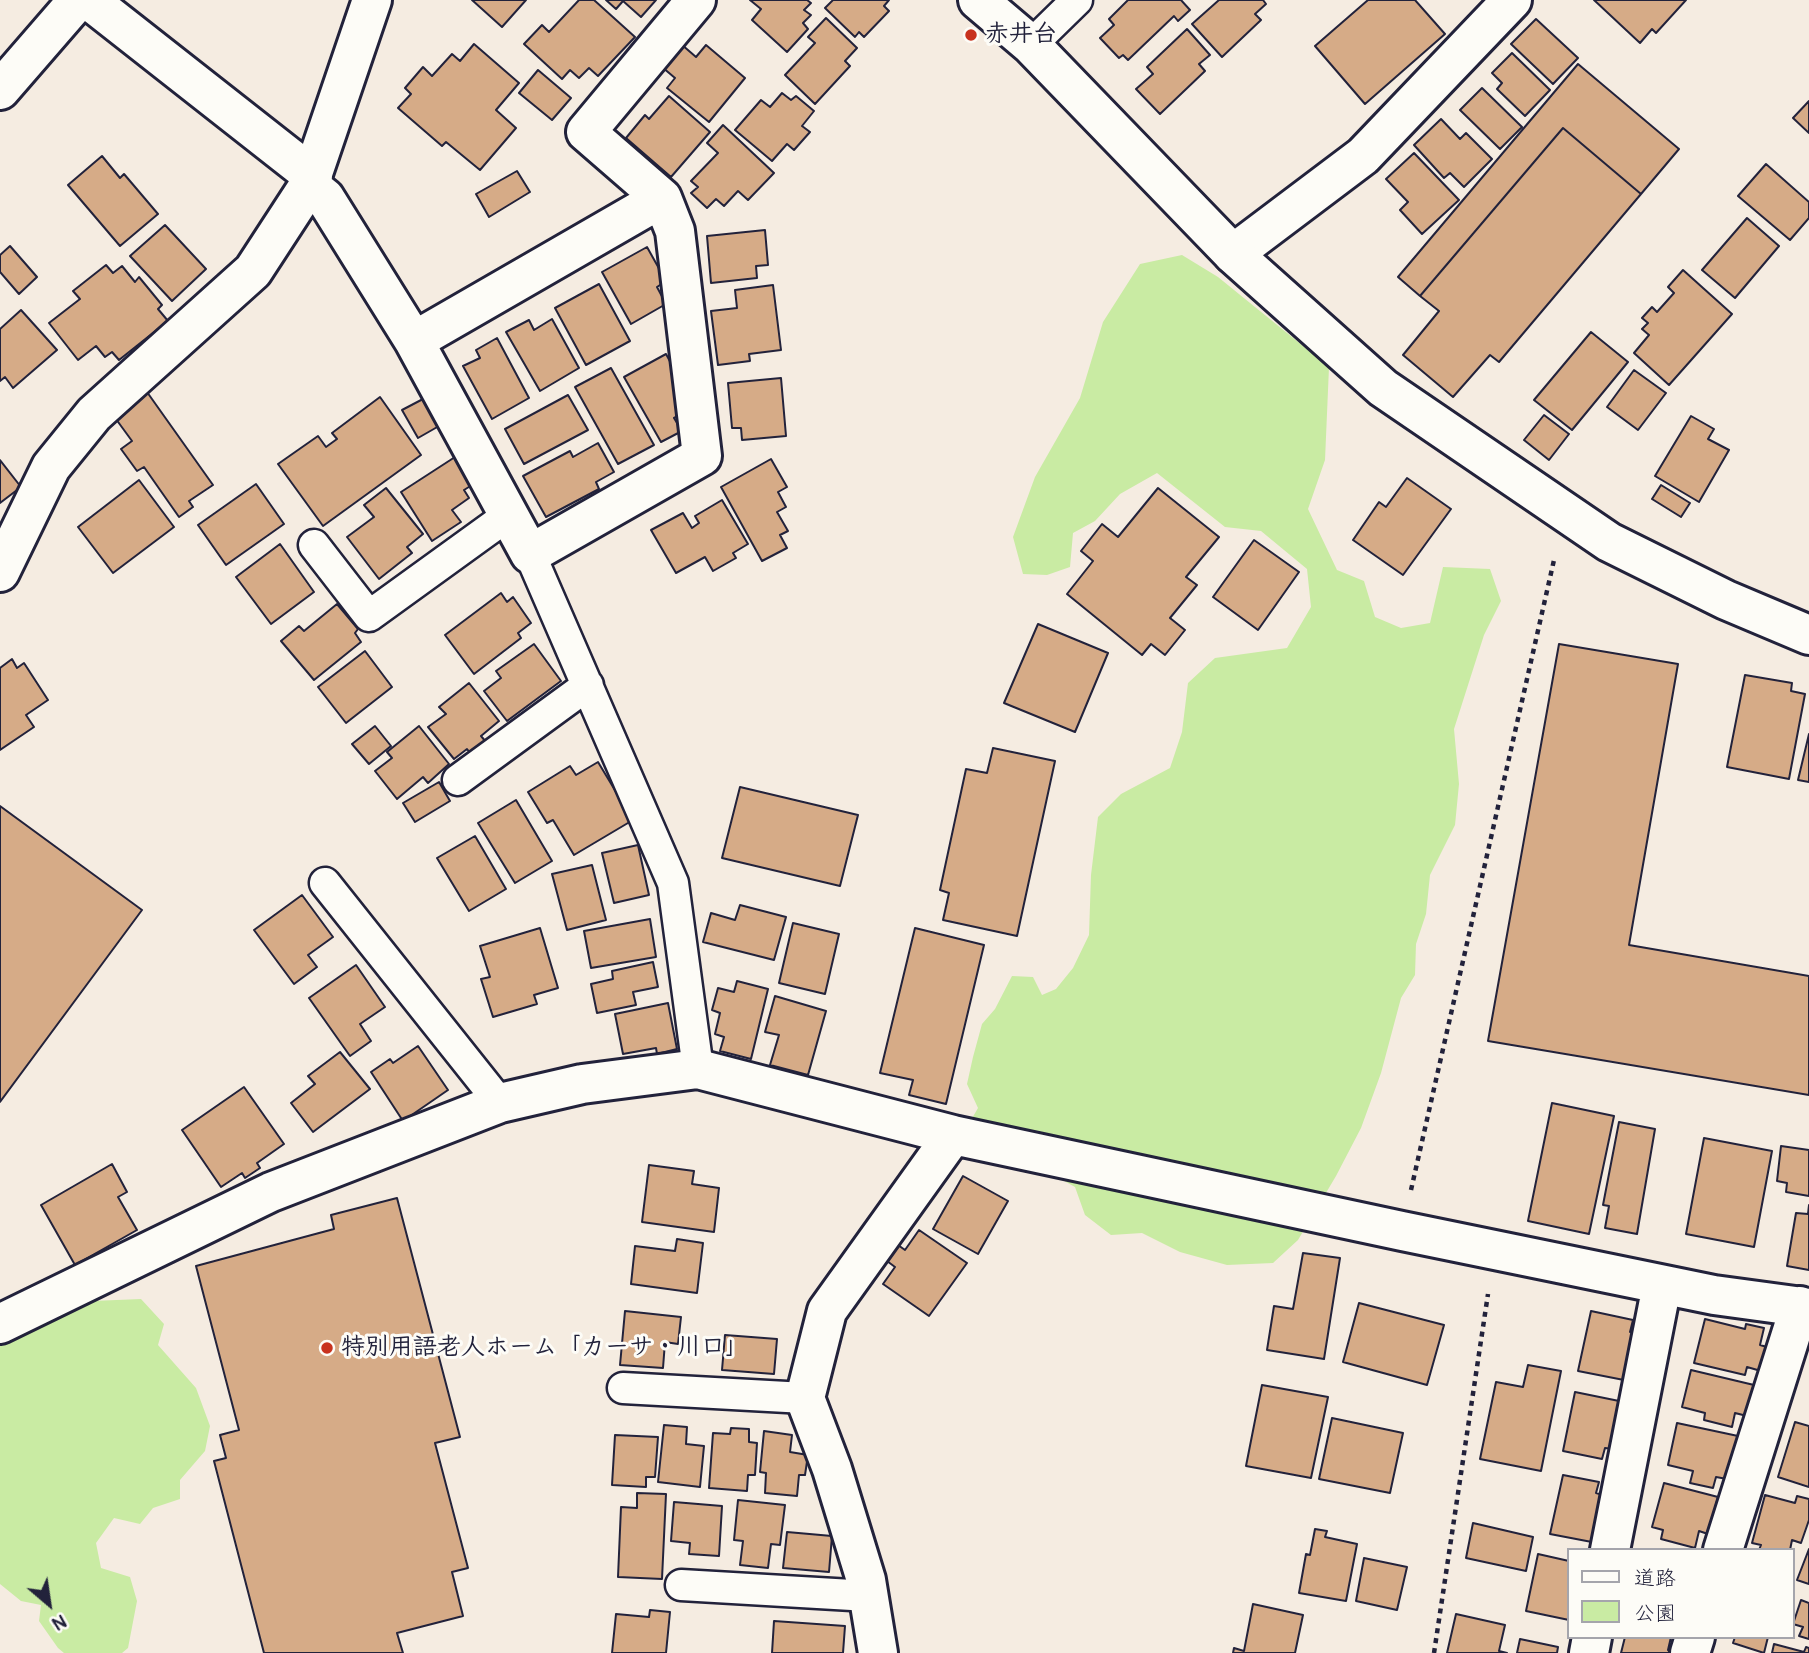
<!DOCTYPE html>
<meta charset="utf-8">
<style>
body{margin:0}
#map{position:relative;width:1809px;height:1653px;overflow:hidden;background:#f5ece1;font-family:Pangolin,"Klee One",sans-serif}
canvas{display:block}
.legend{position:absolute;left:1567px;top:1548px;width:228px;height:91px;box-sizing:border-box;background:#fdfcf7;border:2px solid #a5a5ac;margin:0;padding:9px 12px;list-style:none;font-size:21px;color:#22223b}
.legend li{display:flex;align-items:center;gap:14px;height:35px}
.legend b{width:35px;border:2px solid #a5a5ac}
.north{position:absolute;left:14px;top:1569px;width:70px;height:70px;-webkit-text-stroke:5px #fdfcf7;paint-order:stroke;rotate:151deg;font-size:19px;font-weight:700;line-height:28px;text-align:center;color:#22223b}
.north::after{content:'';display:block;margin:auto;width:24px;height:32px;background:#22223b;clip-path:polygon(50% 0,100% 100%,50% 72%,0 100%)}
</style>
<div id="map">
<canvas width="1809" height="1653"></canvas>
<ul class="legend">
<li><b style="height:9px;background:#fdfcf7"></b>道路</li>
<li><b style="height:19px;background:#c9eba3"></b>公園</li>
</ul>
<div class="north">N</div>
</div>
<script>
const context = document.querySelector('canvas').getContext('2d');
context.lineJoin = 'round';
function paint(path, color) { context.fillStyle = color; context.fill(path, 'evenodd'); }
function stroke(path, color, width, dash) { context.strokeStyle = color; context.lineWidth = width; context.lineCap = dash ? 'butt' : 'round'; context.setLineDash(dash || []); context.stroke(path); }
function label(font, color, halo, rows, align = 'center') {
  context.font = font + ' Pangolin,"Klee One",sans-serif'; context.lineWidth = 6; context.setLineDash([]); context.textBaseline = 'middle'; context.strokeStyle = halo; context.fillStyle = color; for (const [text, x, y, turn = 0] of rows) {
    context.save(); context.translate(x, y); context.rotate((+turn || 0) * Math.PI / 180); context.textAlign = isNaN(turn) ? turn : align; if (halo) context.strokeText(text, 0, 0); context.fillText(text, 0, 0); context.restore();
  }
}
paint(new Path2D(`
 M1182,255L1218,277L1329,367L1325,460L1308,509L1337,570L1364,581L1375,617L1401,628L1430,623L1443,567L1490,569L1501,601L1484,635L1454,729L1459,784L1455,825L1430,875L1426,914L1416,944L1415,975L1401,998L1381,1073L1361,1128L1336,1176L1298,1240L1273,1263L1227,1265L1180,1252L1142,1233L1111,1235L1085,1215L1075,1187L967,1127L978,1108L967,1084L973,1057L982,1024L995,1009L1012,976L1033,977L1042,995L1056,989L1073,968L1089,935L1091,875L1098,817L1121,794L1170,768L1182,732L1188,683L1215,658L1287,648L1311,607L1307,569L1261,531L1225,527L1157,473L1120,494L1095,521L1073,533L1070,567L1047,575L1023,574L1013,537L1035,477L1080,398L1103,322L1140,264Z
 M141,1299L164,1324L158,1345L196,1388L210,1426L205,1451L180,1480V1499L153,1508L140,1524L114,1518L96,1543L101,1568L130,1577L137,1601L128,1648L122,1653H64L58,1648L39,1621L41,1605L21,1601L0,1584V1340L68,1302Z`), '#c9eba3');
const building = new Path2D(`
 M472,0H526L502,27Z
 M579,0H594L635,37L598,76L589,68L579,78L570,70L562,79L524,44L542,25L549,32Z
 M606,0H656L641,17L623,1L616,9Z
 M750,0H807L811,3L804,10L811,15L803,23L808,29L787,52L752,20L761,9Z
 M833,0H889L884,6L889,11L864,37L859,32L855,37L825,8Z
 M1128,0H1181L1190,10L1178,21L1174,16L1128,60L1123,55L1119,58L1100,38L1114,25L1109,19Z
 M1219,0H1263L1266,4L1255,14L1261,20L1222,57L1192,24Z
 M1368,0H1415L1445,34L1365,104L1315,46Z
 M1594,0H1686L1656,33L1652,29L1640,43Z
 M826,18L857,48L845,61L850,66L815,104L785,75L815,43L808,37Z
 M1536,19L1578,58L1553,84L1511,44Z
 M1187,29L1210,55L1199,64L1205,71L1160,114L1136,89L1153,74L1147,67Z
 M474,44L519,83L496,110L516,128L480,170L446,142L442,146L398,108L411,94L405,88L423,67L432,76L452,54L460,61Z
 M681,44L696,57L706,45L745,78L709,122L667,88L675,78L662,67Z
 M1512,53L1550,90L1525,116L1497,89L1502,83L1492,73Z
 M1578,64L1679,149L1641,194L1563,128L1420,296L1398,277Z
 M538,70L571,98L552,120L519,93Z
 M1482,88L1522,127L1500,149L1460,110Z
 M782,93L791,100L796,96L814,111L802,126L810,132L794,150L787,144L772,161L735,130L761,100L770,107Z
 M669,96L710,132L671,177L626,138L645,115L649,119Z
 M1809,101V133L1793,118Z
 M1441,119L1460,139L1466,133L1492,159L1464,187L1450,173L1444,178L1414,145Z
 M723,125L774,173L748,200L738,191L724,206L716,199L707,208L691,193L698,187L691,181L718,153L707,143Z
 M1563,128L1641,194L1499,362L1490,355L1453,397L1403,355L1439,311L1420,296Z
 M1414,153L1459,200L1422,234L1400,210L1408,202L1386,179Z
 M102,156L120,178L124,174L158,214L120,246L68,185Z
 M1766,164L1809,202V218L1790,240L1738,196Z
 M517,171L530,192L489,217L476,194Z
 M1747,218L1779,246L1735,298L1702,270Z
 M165,225L206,269L172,301L130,256Z
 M765,230L768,265L756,266L757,278L711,283L707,236Z
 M10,246L37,277L19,294L0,272V255Z
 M647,247L666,281L657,287L666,304L631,324L602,272Z
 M106,265L113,273L122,266L135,282L139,277L162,305L158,309L168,321L119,360L112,352L105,357L96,346L78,360L49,323L80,299L73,291Z
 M1683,270L1732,314L1669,385L1634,353L1649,335L1642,329L1648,323L1642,318L1652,307L1657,312L1674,293L1668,287Z
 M599,284L630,341L586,365L555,308Z
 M773,285L781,350L749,354L750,361L718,365L711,311L737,308L735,290Z
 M21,310L57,350L13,388L5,377L0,381V329Z
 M552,319L579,368L540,391L506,332L529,320L534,330Z
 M1591,332L1628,362L1572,430L1534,400Z
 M497,338L529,398L492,419L463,366L480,358L476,350Z
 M666,354L685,389L687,411L674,418L682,431L661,442L624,377Z
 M611,368L654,445L618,464L575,387Z
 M1634,370L1666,393L1638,430L1607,407Z
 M781,378L786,436L742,440L741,428H732L728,383Z
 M147,392L213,485L189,501L193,507L179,517L144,467L137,471L121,449L132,441L113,415Z
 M568,395L588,430L524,464L505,429Z
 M380,397L421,455L323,526L278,464L318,436L326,447L337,439L332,433Z
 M423,399L439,426L418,438L402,410Z
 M1544,415L1569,434L1549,460L1524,440Z
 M1691,416L1714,429L1708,439L1729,450L1699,502L1655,476Z
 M598,443L614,472L596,482L599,489L546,517L523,476L570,451L573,457Z
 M455,457L472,485L464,490L469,498L452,510L461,522L432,541L401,492Z
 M771,459L787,487L778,492L786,507L777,512L788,531L780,535L787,548L762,561L721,487Z
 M0,460L21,487L0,503Z
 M1407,478L1451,509L1403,575L1353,540L1379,502L1386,507Z
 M139,480L174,527L113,573L78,527Z
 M256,484L284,524L226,565L198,525Z
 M1661,485L1690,503L1681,517L1652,499Z
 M386,488L423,534L407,547L412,553L379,579L347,537L374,517L364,505Z
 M1158,488L1219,537L1186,577L1197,585L1170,618L1185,630L1165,655L1151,644L1142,655L1067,594L1093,561L1081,551L1102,524L1118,537Z
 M722,500L748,544L733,553L736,558L713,571L705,557L676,573L651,530L683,513L692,528L699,523L695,516Z
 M1254,540L1299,572L1258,630L1213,597Z
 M280,544L314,592L271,624L236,577Z
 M501,593L507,602L513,597L531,623L518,633L521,638L474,674L445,635Z
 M337,604L358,629L355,633L361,642L314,680L281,641L299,626L304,631Z
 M1038,624L1108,653L1075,732L1004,703Z
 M534,644L561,681L507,721L484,691L501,678L496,671Z
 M1559,644L1678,664L1629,945L1809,976V1095L1488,1041Z
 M365,651L392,687L346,723L318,687Z
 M12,659L17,668L24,663L48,700L26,715L34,727L0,750V668Z
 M1745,675L1792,683L1791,691L1805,694L1789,779L1727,767Z
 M469,683L499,721L481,736L486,742L471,754L467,749L454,759L428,727L446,714L439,707Z
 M375,726L391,746L369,764L352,744Z
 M419,726L449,764L428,783L423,777L397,799L375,771L392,758L387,752Z
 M1809,734V782L1798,780Z
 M993,748L1055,761L1017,936L943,920L949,893L940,890L966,769L987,773Z
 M598,762L633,820L574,855L553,820L547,823L528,792L570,766L576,775Z
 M439,782L450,801L415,822L403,803Z
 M740,787L858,815L840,886L722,858Z
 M516,800L552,861L515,883L478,823Z
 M0,806L142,910L0,1102Z
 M475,836L506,889L469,911L437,858Z
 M638,845L649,895L614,903L602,853Z
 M592,865L606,920L567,930L552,874Z
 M302,895L333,937L308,955L317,967L294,984L254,930Z
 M740,905L786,917L774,960L703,942L711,913L735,920Z
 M650,919L656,957L591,968L584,931Z
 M793,923L839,934L825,994L779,983Z
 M540,928L558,988L534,995L537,1004L493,1017L481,979L490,977L480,946Z
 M915,928L984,945L946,1104L909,1095L913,1080L880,1073Z
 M653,962L658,987L633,992L636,1005L597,1013L591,984L613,979L612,971Z
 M356,965L385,1007L360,1024L371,1041L350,1056L309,998Z
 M737,981L768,989L751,1059L720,1051L724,1037L715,1034L720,1013L712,1010L718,988L734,992Z
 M775,996L826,1011L808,1075L770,1065L779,1035L765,1032Z
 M668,1003L677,1049L657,1054L656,1048L623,1054L615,1014Z
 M418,1046L448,1090L403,1121L371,1072L390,1059L393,1063Z
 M340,1052L370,1089L313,1132L291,1103L315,1084L308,1076Z
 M244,1087L284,1144L257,1163L260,1168L245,1178L242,1173L221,1187L182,1130Z
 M1552,1103L1614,1116L1589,1234L1528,1221Z
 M1619,1122L1655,1129L1637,1234L1605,1228L1609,1206L1603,1205Z
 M1704,1138L1772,1151L1754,1247L1686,1234Z
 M1781,1146L1809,1150V1196L1786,1192L1787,1183L1777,1181Z
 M112,1164L127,1192L118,1197L137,1230L75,1265L41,1205Z
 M649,1165L694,1171L692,1184L719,1188L714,1232L642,1222Z
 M963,1176L1008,1201L978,1254L933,1229Z
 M397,1198L460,1437L435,1443L468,1568L452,1572L463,1616L397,1633L403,1653H264L214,1461L226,1458L220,1435L239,1430L196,1266L334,1229L331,1215Z
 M1809,1205V1270L1787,1266L1796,1213L1808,1214Z
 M919,1230L967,1263L929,1316L883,1284L895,1267L887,1261L898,1245L905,1250Z
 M677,1239L703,1243L697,1293L631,1284L635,1246L675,1251Z
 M1303,1253L1340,1258L1324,1359L1267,1350L1274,1306L1293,1309Z
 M1359,1303L1444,1325L1427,1385L1343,1362Z
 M625,1311L681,1317L678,1344L665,1342L663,1368L620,1365Z
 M1591,1311L1633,1320L1630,1332L1639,1333L1629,1381L1578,1371Z
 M1705,1319L1745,1329L1746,1324L1764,1328L1760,1345L1767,1347L1761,1371L1747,1367L1745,1375L1694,1363Z
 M725,1335L777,1339L774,1374L722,1370Z
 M1528,1365L1561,1371L1541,1471L1480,1459L1496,1382L1523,1387Z
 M1691,1370L1754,1385L1747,1416L1735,1413L1732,1427L1704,1420L1705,1413L1682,1407Z
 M1262,1385L1328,1397L1311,1478L1246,1466Z
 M1575,1392L1624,1402L1613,1449L1605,1448L1602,1459L1563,1451Z
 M1332,1418L1403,1433L1390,1493L1319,1479Z
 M1795,1422L1809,1426V1487L1778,1477Z
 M1677,1423L1738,1436L1727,1479L1716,1477L1713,1488L1690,1483L1693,1471L1668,1465Z
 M664,1425L687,1427L686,1444L704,1446L700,1487L658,1482Z
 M731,1428L749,1429V1442L757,1443L755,1475H748L747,1491L709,1488L713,1433L730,1434Z
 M764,1431L792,1435L790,1452L808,1455L805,1475H799L797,1496L765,1493L766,1473L760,1472Z
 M615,1435L658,1437L655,1477H646V1487L612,1485Z
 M1563,1475L1599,1482L1596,1493L1607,1496L1597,1543L1550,1534Z
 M1664,1483L1718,1497L1708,1534L1699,1531L1695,1548L1661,1539L1663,1530L1652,1527Z
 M637,1493L666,1494L662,1579L618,1577L621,1507L637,1508Z
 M1765,1495L1795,1503L1797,1496L1809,1499V1520L1801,1543L1792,1540L1790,1550H1759L1761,1545L1752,1543Z
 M738,1500L785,1505L780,1545L771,1544L768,1568L740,1565L743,1541L734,1540Z
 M674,1502L722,1506L719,1556L689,1554L690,1543L671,1541Z
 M1473,1523L1533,1537L1526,1571L1466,1558Z
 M1315,1529L1327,1531L1325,1537L1357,1544L1346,1601L1299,1593L1306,1554L1310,1555Z
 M787,1532L832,1536L829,1572L783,1568Z
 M1809,1549V1584L1797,1580Z
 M1538,1554L1569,1561V1620L1526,1611Z
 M1364,1558L1407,1567L1397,1610L1356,1601Z
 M1801,1600L1809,1603V1639L1799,1636L1803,1627L1793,1624Z
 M1253,1604L1303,1615L1295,1653H1233L1234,1648L1244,1651Z
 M650,1610L670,1612L666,1653H612L616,1614L649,1617Z
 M1456,1614L1505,1625L1499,1651L1507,1653H1447Z
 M774,1621L845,1626L843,1653H772Z
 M1625,1637H1671L1668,1650L1671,1653H1621Z
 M1735,1637H1768L1764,1653L1733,1643Z
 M1520,1639L1558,1647L1557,1653H1517Z
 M1774,1644L1804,1652L1806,1647L1809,1648V1653H1772Z`);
paint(building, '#d6ab87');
stroke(building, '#22223b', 2);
const service = new Path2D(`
 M1031,45L1077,0
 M314,545L369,616L510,514
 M530,554L673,883L698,1069
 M458,780L588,685
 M325,883L500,1103
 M623,1388L805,1398
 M681,1585L869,1596`);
const minor = new Path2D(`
 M89,0L313,176
 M0,90L78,0H82
 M309,185L325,198L414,341L530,554L702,456L675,231L662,198L586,132L696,0
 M1233,254L1363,156L1512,0
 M414,341L662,198
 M0,572L51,467L94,414L253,271L309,185L372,0
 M0,1324L271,1192L500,1103L582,1084L698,1069L953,1135L1402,1231L1714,1295L1809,1308
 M1610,1550L1662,1285
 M1723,1550L1800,1306
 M878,1653L866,1580L832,1469L805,1398L827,1311L953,1135
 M1589,1653L1592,1637
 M1690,1653L1695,1637`);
const tertiary = new Path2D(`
 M978,0L1031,45L1233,254L1383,388L1609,542L1726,600L1809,635`);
stroke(service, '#22223b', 35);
stroke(minor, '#22223b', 44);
stroke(tertiary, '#22223b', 44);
stroke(new Path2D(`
 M1411,1190L1554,560
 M1434,1653L1488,1294`), '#22223b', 4.5, [5, 5]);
stroke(service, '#fdfcf7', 30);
stroke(minor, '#fdfcf7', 38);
stroke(tertiary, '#fdfcf7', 38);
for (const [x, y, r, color] of [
 [971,35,7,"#c8321e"],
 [327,1348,7,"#c8321e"]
]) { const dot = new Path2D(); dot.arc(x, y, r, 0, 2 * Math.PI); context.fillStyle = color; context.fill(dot); stroke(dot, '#fdfcf7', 2.5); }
label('bold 24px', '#22223b', '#fdfcf7', [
 ["赤井台",985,35],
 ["特別用語老人ホーム「カーサ・川口」",341,1348]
], 'left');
</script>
